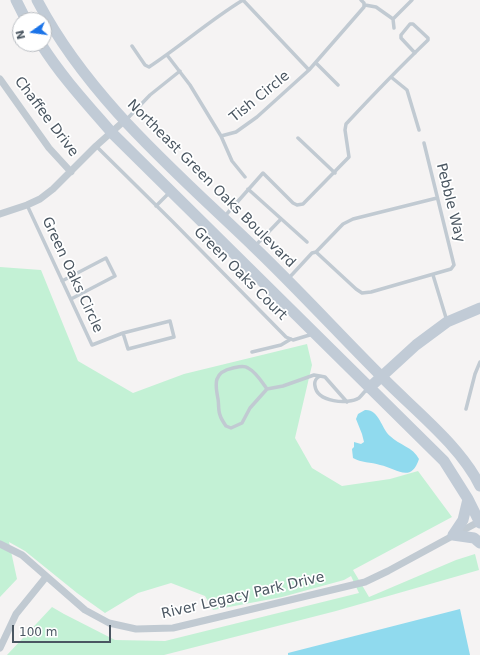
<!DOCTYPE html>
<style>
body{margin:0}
#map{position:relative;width:480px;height:655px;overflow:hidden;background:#f5f3f3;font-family:"DejaVu Sans",sans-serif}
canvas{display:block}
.north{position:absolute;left:12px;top:12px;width:40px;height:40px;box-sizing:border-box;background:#fff;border:1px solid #b7bbc0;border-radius:50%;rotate:256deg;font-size:11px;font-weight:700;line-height:16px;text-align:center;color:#4a5661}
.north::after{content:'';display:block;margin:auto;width:14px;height:18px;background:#1a73e8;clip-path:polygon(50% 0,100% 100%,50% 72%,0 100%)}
.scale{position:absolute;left:12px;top:625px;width:99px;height:18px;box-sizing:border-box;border:2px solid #4a5661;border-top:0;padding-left:5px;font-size:12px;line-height:14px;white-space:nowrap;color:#4a5661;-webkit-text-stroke:3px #fff;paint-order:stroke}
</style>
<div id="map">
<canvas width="480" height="655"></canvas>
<div class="north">N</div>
<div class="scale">100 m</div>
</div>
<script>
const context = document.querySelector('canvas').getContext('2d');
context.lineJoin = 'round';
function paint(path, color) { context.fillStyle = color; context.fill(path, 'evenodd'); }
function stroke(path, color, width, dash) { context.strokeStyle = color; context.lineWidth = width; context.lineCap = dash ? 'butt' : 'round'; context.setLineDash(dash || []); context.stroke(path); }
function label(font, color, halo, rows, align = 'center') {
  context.font = font + ' "DejaVu Sans",sans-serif'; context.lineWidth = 3.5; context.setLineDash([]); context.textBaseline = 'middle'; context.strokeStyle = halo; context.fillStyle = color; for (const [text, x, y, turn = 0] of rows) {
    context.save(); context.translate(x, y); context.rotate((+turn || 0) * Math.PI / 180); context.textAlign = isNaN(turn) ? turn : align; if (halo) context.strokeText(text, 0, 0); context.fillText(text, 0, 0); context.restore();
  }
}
paint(new Path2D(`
 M0,267L41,270L78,361L133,393L184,374L307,344L312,365L295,438L312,468L342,486L390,479L418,471L452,517L353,570L369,597L456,560L475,554L479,570L336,611L164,655H7L52,607L64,614L115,640L165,641L359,593L351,576L344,580L282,597L213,610L205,596L171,583L138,593L105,613L77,593L25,551L9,542L17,579L0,597Z`), '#c3f1d5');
paint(new Path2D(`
 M365,410C379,409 381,428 390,436C399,445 413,447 419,459C411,484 396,468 380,465C371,462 361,463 353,458L352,449L354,447V442L361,444L364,442L362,434L356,419L358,414Z
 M460,609L470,655H288V653Z`), '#90daee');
stroke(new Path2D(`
 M243,0L309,70
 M365,5L376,7L393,19L394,28
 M393,19L412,0
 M132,46L145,65L149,67C181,46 210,20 243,0
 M167,55L190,85L221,136L232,161L245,177
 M316,63L338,85
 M391,77L407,90L419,130
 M126,120L150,95L180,71
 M221,136L236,132L257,117L309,70L364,7V3L361,0
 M298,138L335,173
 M96,146L173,222L286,337L293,340L313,334
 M248,189L307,242
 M27,205L92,345L123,333L170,321L174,337L128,349L123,333
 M156,206L170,192
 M224,217L263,173L293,203L297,205L303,204L349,157L345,130L346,124C373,95 400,67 428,40V38L413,24H410L401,35V38L415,53
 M255,246L281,219
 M316,252L356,289L362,293L371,292L451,269L454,265L424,143
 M433,275L447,321
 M288,279L312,253L316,252L343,224L353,219L437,198
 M62,281L106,258L115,276L71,299
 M252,352L281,345L291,339
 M267,389C262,382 256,372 248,368C244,365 238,367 233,368C213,372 215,384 218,399C219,404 218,410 220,415C221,419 224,423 226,426L231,428L242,423L250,408L267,389L283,386L314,375L320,376
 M347,402L325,377L320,376C316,378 314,382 315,386C317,402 348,405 359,398C362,395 365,391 368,388
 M466,409L475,374L480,362`), '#c1cad2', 3.5);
stroke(new Path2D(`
 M0,79L49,148L71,172
 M0,214L27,205L40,199L53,189L96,146L124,121
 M0,544L22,555L85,610L109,623L136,629L173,628L365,582L388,571L480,521
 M0,648L16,614L46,577`), '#c1cad2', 7);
stroke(new Path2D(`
 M16,0L26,20
 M37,0C88,98 175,171 253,246C297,288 338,333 381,376C413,409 460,445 480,486
 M41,44C61,76 87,104 112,133L444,461L468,499L480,523
 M369,388L416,345L447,322L480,308
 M453,535L463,520L468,499
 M453,535L474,538L480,543`), '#c1cbd6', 11);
label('14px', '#4a5661', '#fff', [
 ["Tish Circle",260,97,-39],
 ["Chaffee Drive",46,117,53],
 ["Northeast Green Oaks Boulevard",211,184,45],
 ["Pebble Way",450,203,76],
 ["Green Oaks Court",240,274,45],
 ["Green Oaks Circle",72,275,65],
 ["River Legacy Park Drive",243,596,-13]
]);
</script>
